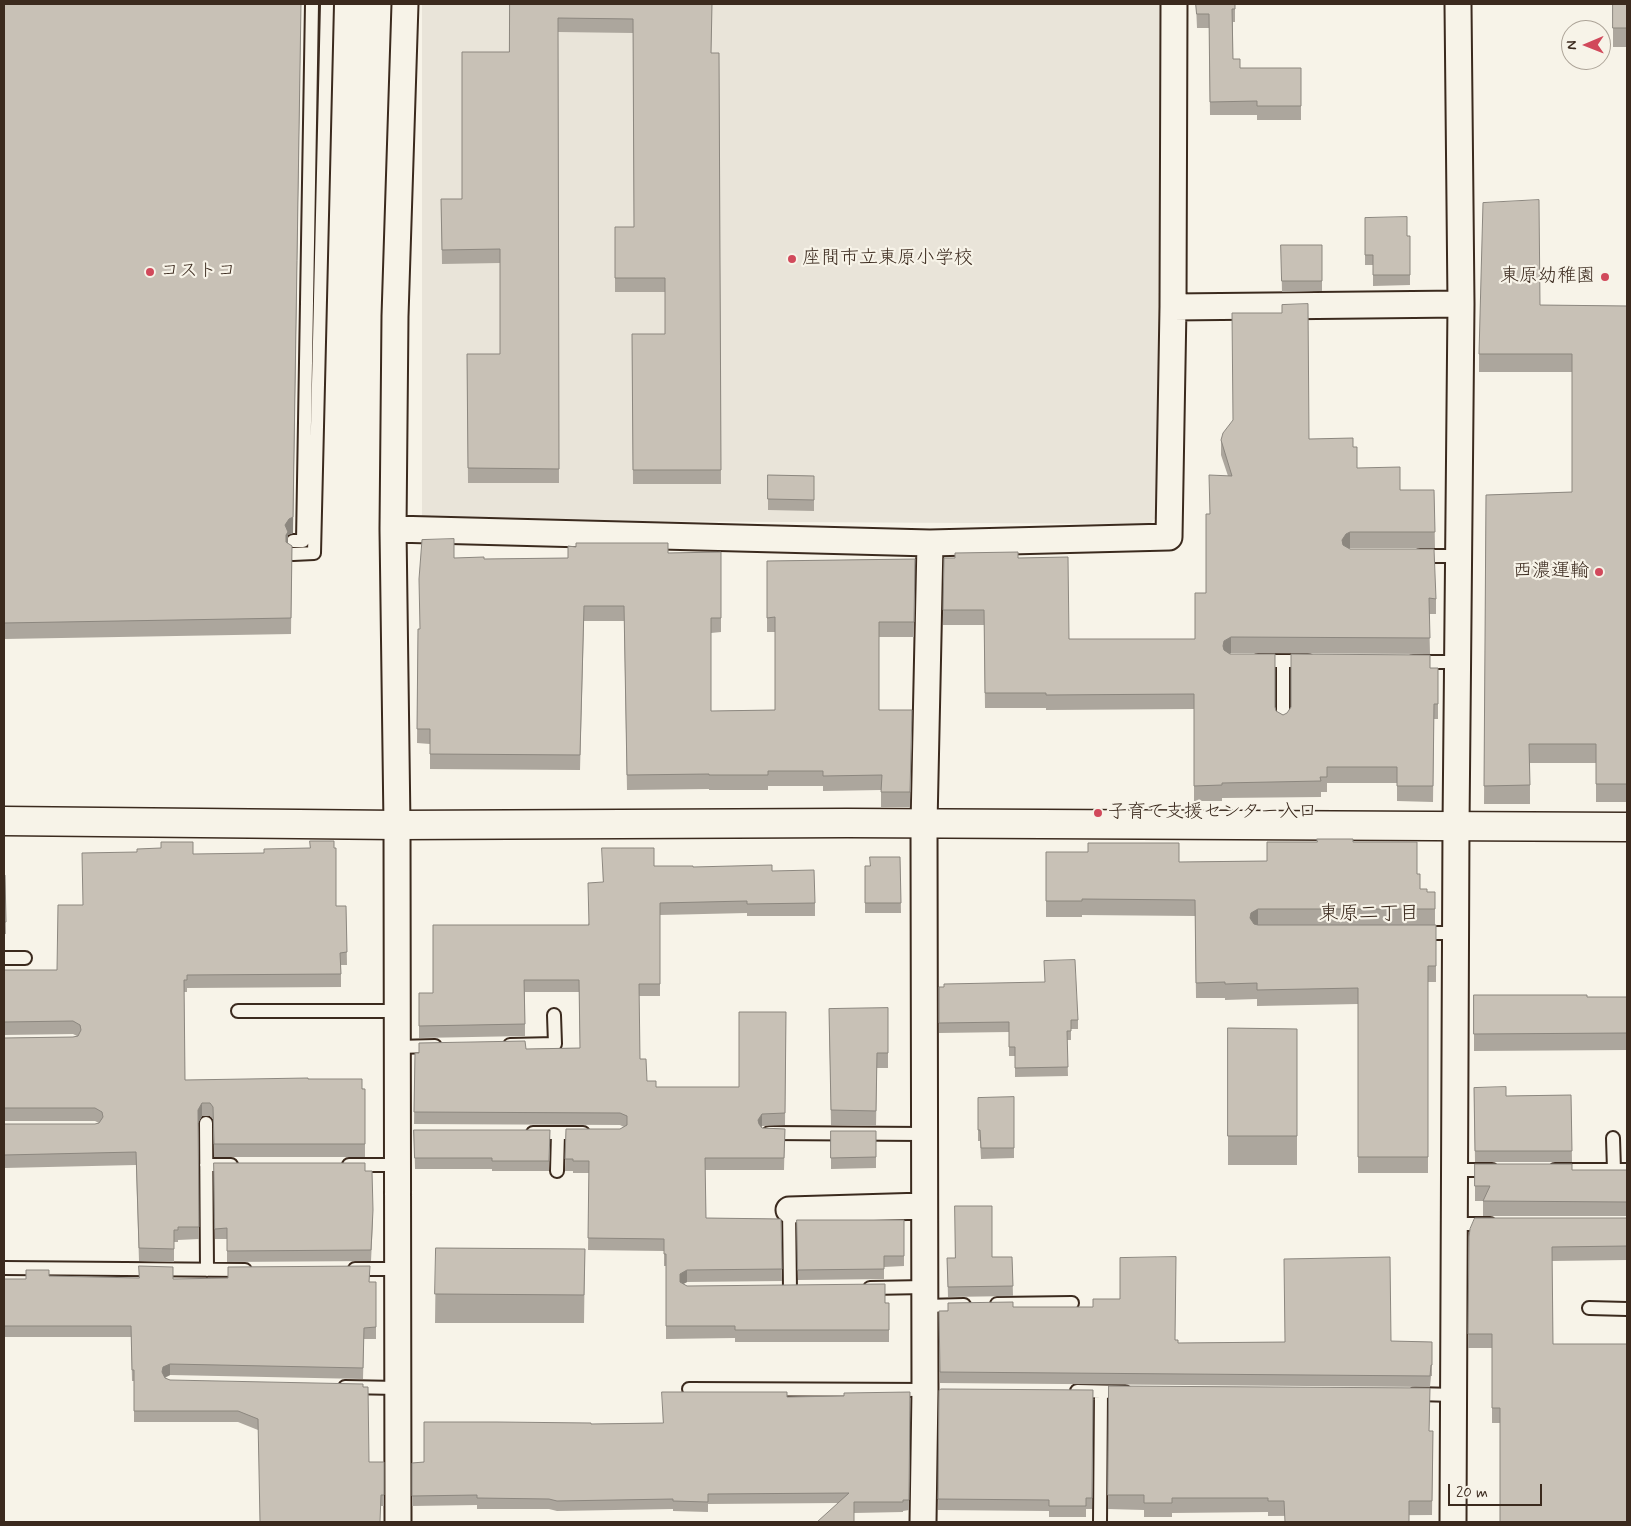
<!DOCTYPE html>
<meta charset="utf-8">
<style>
body{margin:0}
#map{position:relative;width:1631px;height:1526px;overflow:hidden;background:#f7f3e8;font-family:Mynerve,sans-serif}
canvas{display:block}
.frame{position:absolute;inset:0;border:5px solid #3b2a1e;pointer-events:none}
.north{position:absolute;left:1561px;top:20px;width:50px;height:50px;box-sizing:border-box;background:#f7f3e8;border:1px solid #aca397;border-radius:50%;rotate:269deg;font-size:14px;font-weight:700;line-height:20px;text-align:center;color:#3b2a1e}
.north::after{content:'';display:block;margin:auto;width:18px;height:22px;background:#d1495b;clip-path:polygon(50% 0,100% 100%,50% 72%,0 100%)}
.scale{position:absolute;left:1448px;top:1484px;width:94px;height:22px;box-sizing:border-box;border:2px solid #3b2a1e;border-top:0;padding-left:6px;font-size:15px;line-height:18px;white-space:nowrap;color:#3b2a1e;-webkit-text-stroke:4px #f7f3e8;paint-order:stroke}
</style>
<div id="map">
<canvas width="1631" height="1526"></canvas>
<div class="frame"></div>
<div class="north">N</div>
<div class="scale">20 m</div>
</div>
<script>
const context = document.querySelector('canvas').getContext('2d');
context.lineJoin = 'round';
function paint(path, color) { context.fillStyle = color; context.fill(path, 'evenodd'); }
function stroke(path, color, width, dash) { context.strokeStyle = color; context.lineWidth = width; context.lineCap = dash ? 'butt' : 'round'; context.setLineDash(dash || []); context.stroke(path); }
function label(font, color, halo, rows, align = 'center') {
  context.font = font + ' Mynerve,"Klee One",sans-serif'; context.lineWidth = 4.5; context.setLineDash([]); context.textBaseline = 'middle'; context.strokeStyle = halo; context.fillStyle = color; for (const [text, x, y, turn = 0] of rows) {
    context.save(); context.translate(x, y); context.rotate((+turn || 0) * Math.PI / 180); context.textAlign = isNaN(turn) ? turn : align; if (halo) context.strokeText(text, 0, 0); context.fillText(text, 0, 0); context.restore();
  }
}
paint(new Path2D(`
 M422,4H1163L1160,513L1150,524L422,520Z`), '#e9e4d9');
const service = new Path2D(`
 M293,541H303L312,4
 M293,554L314,553L327,4
 M1420,556H1458
 M1258,661H1308
 M1283,661V722
 M1413,662H1457
 M1420,933H1455
 M4,958H25
 M238,1011H397
 M510,1045L555,1044L554,1015
 M397,1047L435,1046
 M206,1123L207,1270
 M533,1133H583
 M769,1133L924,1134
 M1613,1138L1614,1170
 M206,1165H231
 M349,1165H398
 M1455,1170H1492
 M1555,1170H1627
 M557,1171L558,1133
 M789,1210L790,1289
 M1455,1224H1490
 M4,1268L245,1270
 M355,1269H397
 M870,1288L925,1287
 M997,1304L1072,1303
 M924,1306L964,1305
 M1589,1308L1627,1309
 M345,1387L398,1388
 M689,1389L930,1390
 M1077,1391L1125,1392
 M1415,1394L1455,1395
 M1100,1522L1101,1392`);
const minor = new Path2D(`
 M1173,307L1461,304
 M393,529L930,543L1169,537L1173,307L1174,4
 M789,1210L924,1206
 M398,1522L397,825L393,529L395,316L405,4
 M923,1522L925,1390L924,824L930,543
 M1453,1522L1456,826L1461,304L1458,4`);
const tertiary = new Path2D(`
 M4,821L397,825L847,823L1627,827`);
stroke(service, '#3b2a1e', 16);
stroke(minor, '#3b2a1e', 29);
stroke(tertiary, '#3b2a1e', 31);
stroke(service, '#f7f3e8', 12);
stroke(minor, '#f7f3e8', 25);
stroke(tertiary, '#f7f3e8', 28);
paint(new Path2D(`
 M4,4L293,533L288,535V544L292,546L291,634L4,639Z
 M510,4H712L711,53H719L721,484H633L632,334H665V292H615V227H634L633,33L558,32L559,483H468L467,354H500V263L442,264L441,199H462L509,52Z
 M1196,4H1235V22H1233V59L1240,68H1301V120H1257V115H1210L1209,28H1197Z
 M1613,4H1627V47H1613Z
 M1365,218L1407,236H1410V285L1373,286V265H1365Z
 M1281,245H1322V291L1282,292Z
 M1540,305L1627,306V802H1596V763H1530V804H1484L1486,495L1572,492V372H1479V354Z
 M1309,439L1353,447L1357,468L1400,490H1434L1435,548H1349L1436,599V614H1429L1430,654L1230,653L1275,707L1276,711L1283,715L1430,668H1438V719H1434L1433,802L1397,801V783H1327V792H1321V797L1222,798V801H1194V709L1046,710V708H985L984,625H943V610L1018,558L1069,639H1195L1206,593L1210,514L1228,476L1221,455V440Z
 M768,475L814,476V511L768,510Z
 M721,552V632L711,633V711L775,710V632H767V561L915,559L914,637H879V710L912,725L910,807H881V790L823,791V786H768V790H709V789L627,790L624,621H584L580,770L430,769V744L417,743L418,629H420L454,558L484,559L568,558L668,553Z
 M1353,842L1417,874L1420,889L1427,892H1435V925H1257H1436V982H1428V1173H1358V1004L1257,1006V999L1225,1000V998H1196L1195,916L1082,915V917H1046V852L1179,862L1267,861Z
 M193,854L336,906H346L347,965H341V987L187,988V992H184L185,1080L308,1079L365,1089V1157H214L213,1119L210,1116H202L198,1123L199,1239L178,1240V1242H174V1262L139,1261L136,1165L4,1168V1124H95L99,1123L95,1121H4V1038L73,1037L77,1036L73,1034L4,1035V970H57L83,905Z
 M900,857L901,913H865V866H870Z
 M654,866L772,871L815,903V916H747V913L660,915V996H639L640,1059L647,1081L656,1087H739L786,1012L785,1125L762,1126L761,1127L762,1128L785,1129L784,1170H705L706,1218L781,1219L782,1281L687,1282L683,1284L687,1286L889,1303V1342H735V1338L666,1339V1266H664V1251L588,1250L589,1173H573V1171H565L566,1129H620L624,1127L620,1125L414,1124L415,1053L526,1049L580,1048L579,992H525V1036L419,1038V993H433L588,925L603,882Z
 M4,875H5L6,934H4Z
 M939,987L1078,1020V1029H1071V1040H1067L1068,1076L1015,1077V1056H1009V1032L939,1033Z
 M1474,995L1587,997H1627V1050L1474,1051Z
 M888,1008V1068H877L876,1126L831,1125L829,1009Z
 M1228,1028L1297,1029V1165H1228Z
 M1474,1088L1506,1096L1571,1095L1572,1162H1475Z
 M1014,1097V1158L981,1159L980,1141H978V1098Z
 M414,1130H550L549,1171H492V1169H415Z
 M831,1131H876V1168L831,1169Z
 M214,1163L365,1171L373,1220L371,1261L227,1262V1239H215Z
 M1475,1164L1572,1170H1627V1216H1483V1201H1475Z
 M1627,1218V1260L1552,1261L1553,1344L1500,1423H1492V1348H1468L1469,1237Z
 M797,1220H904V1266L884,1267V1279L798,1280Z
 M436,1248L585,1249L584,1323H435Z
 M1012,1257L1013,1296L948,1297L947,1258Z
 M49,1276L173,1279L376,1282V1339H364L363,1379L170,1375L165,1378L369,1462H384V1506H381L258,1430L238,1422H134V1381H132L131,1337H4V1279H26Z
 M1013,1307L1175,1340L1178,1343L1391,1341L1432,1342V1376H1431L1430,1387L940,1383L939,1311Z
 M1109,1386L1430,1403L1429,1431H1433L1432,1515L1268,1516V1512L1172,1513V1517H1144V1510L1108,1509Z
 M1093,1390L1092,1509H1086V1517H1049V1511L938,1510L939,1391Z
 M910,1392L909,1510L903,1511V1512L854,1513L838,1503L708,1504V1512L673,1511V1509L557,1511L549,1509H477V1505L412,1506V1463L424,1462L591,1424L663,1423L787,1397L844,1396Z`), '#aca69d');
paint(new Path2D(`
 M301,4L293,533L288,535V547L286,551L285,525Z
 M1350,532V548L1346,549L1342,556V540L1346,534Z
 M1231,637V653L1224,657L1223,646L1224,641Z
 M1258,909V925L1251,929L1250,918L1251,913Z
 M202,1103V1116L198,1123V1110Z
 M762,1114V1126L758,1132V1120Z
 M687,1270V1282L680,1286V1274Z
 M170,1364V1375L163,1378L162,1372L163,1367Z`), '#8c877f');
const building = new Path2D(`
 M4,4H301L293,517L289,519L285,525L288,532L286,535V542L292,546L291,618L4,623Z
 M510,4H712L711,53H719L721,470H633L632,334H665V278H615V227H634L633,19L558,18L559,469L468,468L467,354H500V249L442,250L441,199H462V52H509Z
 M1196,4H1235V9H1232L1233,59H1240V68H1301V106H1257V101L1210,102L1209,14H1197Z
 M1613,4H1627V28H1613Z
 M1539,200L1540,305L1627,306V784H1596V744H1529L1530,785L1484,786L1486,495L1572,492V354H1479L1483,203Z
 M1407,217V236H1410V275H1373V255H1365V218Z
 M1281,245H1322V281H1282Z
 M1308,304L1309,439L1353,438V447H1357V468L1400,467V490H1434L1435,532H1350L1346,534L1342,540L1343,545L1350,549H1434L1436,599L1429,598L1430,638L1231,637L1224,641L1223,646L1224,650L1230,654H1275V707L1276,711L1283,715L1287,713L1291,707V654L1430,655V668H1438V704H1434L1433,786H1397V767H1327V777H1320L1321,781L1222,783V785L1194,786V694L1046,695V693H985L984,610H943L944,558H955V553L1018,552V558L1068,557L1069,639H1195V593H1206V514H1210L1209,475L1232,476L1221,440L1223,433L1233,420L1232,313H1282V305Z
 M768,475L814,476V500L768,499Z
 M454,539V558L484,557V559L568,558V546L576,547V543H668V553L721,552V618H711V711L775,710V617L767,618V561L915,559L914,622H879V710H912L910,792H881L882,775L823,776V771H768V775H709V774L627,775L624,606H584L580,755L430,754V729H417L418,629H420L419,579L422,540Z
 M1317,839H1353V842H1417V874H1420V889H1427V892H1435V909H1258L1251,913L1250,918L1254,924L1258,925H1436V966H1428V1157H1358V988L1257,990V983L1225,984V982L1196,983L1195,900L1082,899V901H1046V852H1088V843H1179V862L1267,861V842H1317Z
 M310,841H334V848H336V906H346L347,952L340,953L341,974L187,975V980H184L185,1080L308,1078V1079H362V1089H365V1144H214L213,1107L210,1103H202L198,1110L199,1227H178V1230H174V1249L139,1248L136,1152L4,1155V1124H95L99,1123L103,1117L102,1112L95,1108H4V1038L73,1037L78,1036L81,1030L80,1025L73,1021L4,1022V970H57L58,905H83L82,853L137,852V849L161,848V842H193V854L264,853V849L310,848Z
 M602,848H654V866H693V867L772,865V871L814,870L815,903L747,904V901L660,903V984H639L640,1059H646L647,1081H656V1087H739V1012H786L785,1113L762,1114L758,1120L759,1124L762,1128L785,1129L784,1158H705L706,1218L781,1219L782,1269L687,1270L680,1274V1282L687,1286L885,1284V1303H889V1330H735V1326H666V1254H664V1239L588,1238L589,1161H573V1159H565L566,1129H620L627,1125V1116L620,1113L414,1112L415,1053H419V1043L525,1041L526,1049L580,1048L579,980H524L525,1024L419,1026V993H433V925H589L588,883L603,882Z
 M870,857H900L901,903H865V866H870Z
 M4,875H5L6,922H4Z
 M1075,960L1078,1020H1071V1031H1067L1068,1067L1015,1068V1047H1009V1022L939,1023V987H944V984L1045,982L1044,961Z
 M1474,995H1587V997H1627V1033L1474,1034Z
 M888,1008V1053H877L876,1111L831,1110L829,1009Z
 M1228,1028L1297,1029V1136H1228Z
 M1506,1087V1096L1571,1095L1572,1151H1475L1474,1088Z
 M1014,1097V1148H981L980,1130H978V1098Z
 M414,1130H550L549,1161H492V1158H415Z
 M831,1131H876V1157L831,1158Z
 M214,1163H365V1171H372L373,1210L371,1250L227,1251V1228L215,1229Z
 M1475,1164H1572V1170H1627V1202L1483,1201L1490,1186H1475Z
 M955,1206H992V1257H1012L1013,1286L948,1287L947,1258H955Z
 M1475,1218H1627V1246L1552,1247L1553,1344H1627V1522H1500V1408H1492V1334H1468L1469,1237L1470,1229Z
 M797,1220H904V1256H884V1269L798,1270Z
 M436,1248L585,1249L584,1295L435,1294Z
 M1176,1257L1175,1340H1178V1343L1285,1342L1284,1259L1390,1257L1391,1341L1432,1342V1365H1431L1430,1376L940,1372L939,1311H948V1303L1013,1302V1307H1093V1299H1120V1258Z
 M139,1266L173,1267V1279L228,1278V1267L370,1266L369,1282H376V1327L364,1328L363,1368L170,1364L163,1367L162,1372L165,1378L170,1380L363,1384V1387H368L369,1462H384V1495H381L380,1522H260L258,1419L238,1411H134V1370H132L131,1326H4V1279H26V1270H49V1276L139,1278Z
 M1109,1386L1430,1388L1429,1431H1433L1432,1501H1409V1522H1285L1284,1501H1268V1498H1172V1503H1144V1495H1108Z
 M941,1389L1093,1390L1092,1498H1086V1506H1049V1500L938,1499L939,1391Z
 M662,1392H787V1397L844,1396V1393L910,1392L909,1500H903V1502H854V1522H817L849,1493L708,1494V1502L673,1501V1499L557,1501L549,1499L477,1498V1495L412,1496V1463L424,1462V1422H497L591,1423V1424L663,1423Z`);
paint(building, '#c8c1b6');
stroke(building, '#8c877f', 1);
for (const [x, y, r, color] of [
 [792,259,5,"#d1495b"],
 [150,272,5,"#d1495b"],
 [1605,277,5,"#d1495b"],
 [1599,572,5,"#d1495b"],
 [1098,813,5,"#d1495b"]
]) { const dot = new Path2D(); dot.arc(x, y, r, 0, 2 * Math.PI); context.fillStyle = color; context.fill(dot); stroke(dot, '#f7f3e8', 2); }
label('19px', '#3b2a1e', '#f7f3e8', [
 ["座間市立東原小学校",802,259],
 ["コストコ",160,272],
 ["東原幼稚園",1595,277,"right"],
 ["西濃運輸",1589,572,"right"],
 ["子育て支援センター入口",1108,813]
], 'left');
label('20px', '#3b2a1e', '#f7f3e8', [
 ["東原二丁目",1369,915]
]);
</script>
